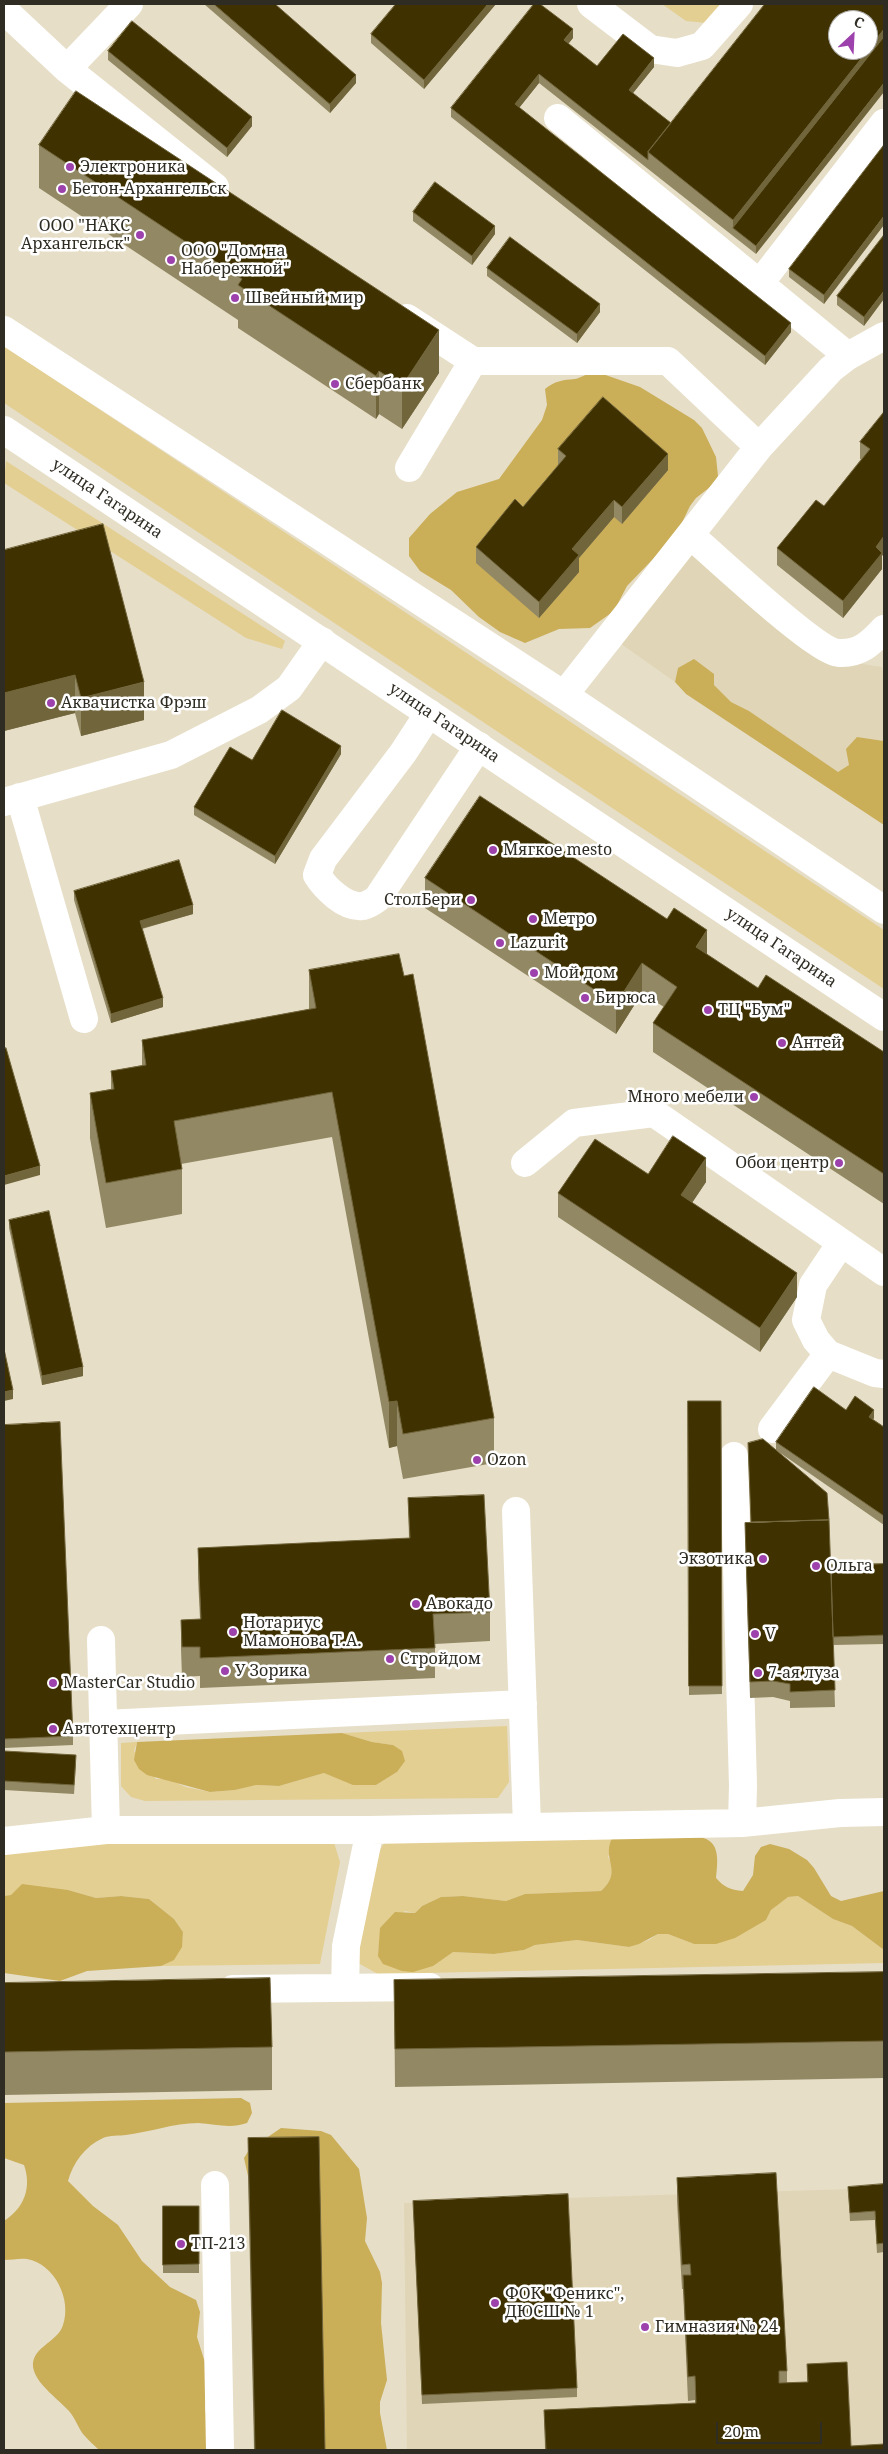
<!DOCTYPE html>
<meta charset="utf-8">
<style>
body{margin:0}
#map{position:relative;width:888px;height:2454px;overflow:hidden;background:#e6dec7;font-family:"Noto Serif",serif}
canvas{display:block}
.frame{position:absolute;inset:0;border:5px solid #2f2c23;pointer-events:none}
.north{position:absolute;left:828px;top:10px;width:50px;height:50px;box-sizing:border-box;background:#fff;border:1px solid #acaba7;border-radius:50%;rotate:25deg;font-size:14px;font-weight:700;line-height:20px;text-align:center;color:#2f2c23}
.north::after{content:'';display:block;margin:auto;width:18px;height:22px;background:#9d42ad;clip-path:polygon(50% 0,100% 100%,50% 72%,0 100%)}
.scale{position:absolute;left:716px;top:2422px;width:106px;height:22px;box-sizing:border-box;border:2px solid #2f2c23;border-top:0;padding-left:6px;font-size:15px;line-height:18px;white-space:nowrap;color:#2f2c23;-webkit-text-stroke:4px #fff;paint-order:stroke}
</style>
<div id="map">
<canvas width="888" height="2454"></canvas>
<div class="frame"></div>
<div class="north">С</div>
<div class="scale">20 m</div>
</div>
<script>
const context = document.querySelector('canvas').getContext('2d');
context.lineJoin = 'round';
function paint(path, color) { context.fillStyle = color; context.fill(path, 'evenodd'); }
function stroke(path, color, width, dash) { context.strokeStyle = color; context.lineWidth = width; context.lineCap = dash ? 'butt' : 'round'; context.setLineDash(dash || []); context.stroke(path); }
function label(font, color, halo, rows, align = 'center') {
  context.font = font + ' "Noto Serif",serif'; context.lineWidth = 5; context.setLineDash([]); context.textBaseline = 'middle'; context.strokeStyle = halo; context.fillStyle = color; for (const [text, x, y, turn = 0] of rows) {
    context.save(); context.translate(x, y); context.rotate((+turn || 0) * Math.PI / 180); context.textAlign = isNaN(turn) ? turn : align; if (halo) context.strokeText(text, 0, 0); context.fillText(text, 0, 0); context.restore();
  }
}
paint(new Path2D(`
 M689,546L830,659L882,667L884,680V741L857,737L850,765L838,773L749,711L731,702L714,685L678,668L675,682L617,641Z
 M884,2188V2450H407L404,2203Z`), '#e0d5b6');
paint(new Path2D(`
 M662,4H722L707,23L686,21Z
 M4,346L884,930V989L4,403Z
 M6,461L285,641L282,649L246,638L4,483Z
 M507,1726L509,1782L498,1798L145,1801L131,1797L121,1786V1743L137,1742L134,1751L156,1779H167L186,1787L210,1792L235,1790L255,1785L279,1786L324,1773L376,1785L397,1772L393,1745L372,1742L342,1733Z
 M619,1831L608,1857C616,1870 612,1881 601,1891L525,1894L506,1901L463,1896L441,1897L422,1906L415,1913L405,1911L381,1928L378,1956L443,1958L453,1952L494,1954L524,1950L535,1945L577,1940L629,1947L649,1940L658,1934H668L694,1944L766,1920L771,1910L778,1903L788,1897L798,1896L833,1919L852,1926L884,1950V1963L378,1974L358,1963C362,1918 362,1872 390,1834Z
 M332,1836L340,1862L320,1964L161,1966C177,1958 182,1950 183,1932L174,1919L149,1899L121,1896L96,1898L68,1890L4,1896V1844Z`), '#e4cf92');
paint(new Path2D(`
 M594,371L640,387L694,420L702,428L716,457L718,476L714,484L696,498L690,506L676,535L627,586L614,611L590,628L559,629L525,643L500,632L479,617L451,590L420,571L409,556V538L430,514L457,492L499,479L542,420L547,405L545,389C555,381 562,380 575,379C581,378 588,373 594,371Z
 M694,659L714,674V685L731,702L749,711L838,772L849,765L846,749L857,737L884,741V825L686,694L675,682L678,668Z
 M342,1733L372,1742L393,1745L402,1751L405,1761L397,1772L376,1785H353L324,1773L279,1786L256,1785L235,1790L210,1792L147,1775L139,1769L134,1760L137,1742Z
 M672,1835C684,1840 684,1837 695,1837C721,1837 718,1860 716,1878C724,1887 730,1890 743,1891L753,1875L755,1856L761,1847L770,1844L789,1849L807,1860L814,1868L831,1896L841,1901L884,1891V1950L852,1926L833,1919L798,1896L788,1897L771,1910L766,1920L735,1938L716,1944H694L668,1934H658L639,1944L629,1947L577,1940L535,1945L524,1950L494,1954L453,1952L433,1966L413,1972L402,1971L383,1964L378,1956L380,1928L395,1912L415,1913L422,1906L441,1897L463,1896L506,1901L525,1894L601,1891C624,1870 601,1861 612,1838Z
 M22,1884L68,1890L96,1898L121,1896L149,1899L174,1919L183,1932L182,1947L174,1960L161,1966L87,1971L60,1981L4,1973V1896L11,1895Z
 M241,2098L250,2103L252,2113L247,2123C230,2129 216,2124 198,2123C173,2123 151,2132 126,2135C119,2136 110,2135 103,2138C85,2146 73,2163 68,2181L93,2206L118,2225L142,2261L170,2287L196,2300L200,2312L197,2337L208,2372L205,2408L207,2418V2450H99C94,2445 88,2440 83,2434C78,2427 75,2418 69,2411C58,2399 39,2386 34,2371C27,2348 58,2343 63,2325C72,2300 55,2264 27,2259C20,2258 11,2260 4,2260V2221C24,2208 32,2188 24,2165L4,2158V2103Z
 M281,2128L321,2131L331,2135L359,2169L367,2218L365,2241L380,2272L382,2283L381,2323L387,2380L380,2402V2413L387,2450H324L319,2174L248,2176L244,2158L249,2150Z`), '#caae58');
stroke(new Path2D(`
 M591,4L650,49L677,53L702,46L739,4
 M4,10L67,69L215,187
 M67,69L129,4
 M558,118L848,356
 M760,283L884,123
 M407,318L473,361H668L759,447
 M409,468L473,361
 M690,535C714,555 816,652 839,653C860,654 871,643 884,629
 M564,695L759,447L831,369L848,356L884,336
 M429,713L403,753L323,859L317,875C325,888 345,908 362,906C367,906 373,901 377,899L479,746
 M20,797L84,1019
 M4,802L171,755L259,710L289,688L322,641
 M525,1163L574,1123L654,1113L884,1272
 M828,1354L816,1340L806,1320L813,1285L841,1243
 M772,1429L828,1354L875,1373L884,1374
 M734,1456L743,1786L742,1823
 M516,1511L527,1826
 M101,1640L106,1830
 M104,1724L523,1704
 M4,1841L106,1830H370L742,1823L840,1813L884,1812
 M345,1988L346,1946L370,1830
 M233,1989L430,1987
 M215,2185L220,2450`), '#fff', 28);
stroke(new Path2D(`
 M4,330L564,695L884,910
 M4,430L884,1017`), '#fff', 28);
paint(new Path2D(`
 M204,4H275L356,83L330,113Z
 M496,4L424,89L371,43V34Z
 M765,4L756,254L539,83L519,108L791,332L765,365L451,117V108L573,38L568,44L597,66L654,67L633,93L671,123Z
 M108,51L252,126L227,157L108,60Z
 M39,145L439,373L402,429L379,414L376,419L238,328V320L39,188Z
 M884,145L824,304L789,277V269Z
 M413,212L495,234L472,265L413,221Z
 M884,235L864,326L837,305V296Z
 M487,268L600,312L577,343L487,276Z
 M884,412V553L882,556V569L843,618L777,565V548L824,506L861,459H860V442Z
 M558,449L668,470L622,524L614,517L579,558V572L539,618L476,563V547L523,507L558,466Z
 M4,550L144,720L81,736L75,713L4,731Z
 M341,754L275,864L194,815V807L252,760Z
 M425,878L707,955L758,988L884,1052V1204L653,1052V1023L664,1007L642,993L616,1034L425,908Z
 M74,891L193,914L142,929L163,1007L111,1023L74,900Z
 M309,970L494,1418V1463L403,1479L397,1446L389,1448L332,1137L181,1164L182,1169V1214L106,1228L90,1138V1093L111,1089V1071L142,1065V1040L309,1009Z
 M648,1174L706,1182L692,1203L797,1297L760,1352L558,1217V1193Z
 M9,1220L83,1376L42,1385L9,1228Z
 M688,1401H721L722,1694L689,1695Z
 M846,1410L874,1418L873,1419L884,1427V1525L776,1450V1442Z
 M4,1425L73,1736V1745L4,1748Z
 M408,1498L490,1612V1641L435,1644V1678L200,1688V1676L182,1677L181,1649V1620L200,1619L198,1578V1548L409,1539Z
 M745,1523L831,1565L884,1564V1644L833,1645L835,1707L790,1708V1701L773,1697L750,1698Z
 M4,1751L76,1764L74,1794L4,1790Z
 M884,1972V2078L395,2087L394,1980Z
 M4,1983L272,2047V2090L4,2095Z
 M248,2138L325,2450H254L248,2176Z
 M677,2178L787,2371V2383L807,2382V2364L851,2446L884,2450H545L544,2410L695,2403V2400L688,2401L683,2289H682L677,2202Z
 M884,2184V2252L877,2253L875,2220L850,2221L848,2187Z
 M413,2201L577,2388V2397L422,2404Z
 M163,2206H199V2273H163Z`), '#928864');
paint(new Path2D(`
 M488,4H496L424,89V80Z
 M573,29V38L564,49V40Z
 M884,29V46L733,228V220Z
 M654,58V67L629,98V90Z
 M539,74V83L515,113V104Z
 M356,75V83L330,113V104Z
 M884,83V92L756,254V246Z
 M252,117V126L227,157V148Z
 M884,216V225L824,304V295Z
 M495,226V234L472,265V256Z
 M884,291V299L864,326V317Z
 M600,304V312L577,343V334Z
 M791,323V332L765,365V356Z
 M439,330V373L402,429V386Z
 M379,371V414L376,419V376Z
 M668,454V470L622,524V507Z
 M614,500V517L579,558V572L539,618V602L572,549Z
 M884,536V553L882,556V569L843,618V601L876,547Z
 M75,675V713L4,731V693Z
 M144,682V720L81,736V698Z
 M341,746V754L275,864V856Z
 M193,905V914L140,929V921Z
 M707,930V960L696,947Z
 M642,963V993L616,1034V1004Z
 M163,998V1007L111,1023V1014Z
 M706,1158V1182L681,1219V1195Z
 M40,1166V1175L4,1185V1176Z
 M797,1273V1297L760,1352V1328Z
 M83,1367V1376L42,1385V1376Z
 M13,1390V1399L4,1401V1392Z
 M397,1401V1446L389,1448V1402Z
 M874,1410V1418L869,1425V1417Z`), '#71653c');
const building = new Path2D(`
 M214,4H275L356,75L330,104Z
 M396,4H488L424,80L371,34Z
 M534,4H540L573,29L564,40L597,66L623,34L654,58L629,90L671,123L648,152V160L539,74L515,104L791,323L765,356L451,108Z
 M765,4H884V29L868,50V20H838V50H868L733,220L648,152Z
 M132,21L252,117L227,148L108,51Z
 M884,37V83L756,246L733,228Z
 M76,91L439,330L402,386L379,371L376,376L238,285L242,279L39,145Z
 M884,145V216L824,295L789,269Z
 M435,182L495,226L472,256L413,212Z
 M884,235V291L864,317L837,296Z
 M510,237L600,304L577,334L487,268Z
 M603,397L668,454L622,507L614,500L572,549L579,555L539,602L476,547L515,499L523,507L566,456L558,449Z
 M884,412V536L876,547L882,553L843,601L777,548L816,500L824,506L870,449L860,442Z
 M103,524L144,682L81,698L75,675L4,693V550Z
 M282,710L341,746L275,856L194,807L230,747L252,760Z
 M480,796L667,919L674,908L707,930L696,947L758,988L766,975L884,1052V1174L653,1023L677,987L642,963L616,1004L425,878Z
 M179,860L193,905L140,921L163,998L111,1014L74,891Z
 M399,954L404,976L413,974L494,1418L403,1434L397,1401L389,1402L332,1092L174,1121L182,1169L106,1183L90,1093L114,1089L111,1071L146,1065L142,1040L316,1008L309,970Z
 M6,1048L40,1166L4,1176V1049Z
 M673,1136L706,1158L681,1195L797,1273L760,1328L558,1193L595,1139L648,1174Z
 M49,1211L83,1367L42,1376L9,1220Z
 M4,1349L13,1390L4,1392Z
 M814,1387L846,1410L855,1396L874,1410L869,1417L884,1427V1516L776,1442Z
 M688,1401H721L722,1686H689Z
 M60,1422L73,1736L4,1739V1425Z
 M763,1439L827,1493L829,1520L751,1522L748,1443Z
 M484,1495L490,1612L433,1614L435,1648L200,1658V1647H182L181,1620L201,1619L198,1548L410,1538L408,1498Z
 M829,1520L835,1690L790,1692V1684L773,1681L750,1682L745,1523Z
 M884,1564V1635L833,1637L831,1565Z
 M4,1751L76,1755L74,1785L4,1781Z
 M884,1972V2041L395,2049L394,1980Z
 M270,1978L272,2047L4,2052V1983Z
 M319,2137L325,2450H255L248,2138Z
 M776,2173L787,2371H779V2383L808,2382L807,2364L847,2362L851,2446L884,2444V2450H546L544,2410L696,2403L695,2376L688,2377L683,2275H691L690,2264L682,2265L677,2178Z
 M884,2184V2243L877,2244L875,2211L850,2213L848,2187Z
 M568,2194L577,2388L422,2395L413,2201Z
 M163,2206H199V2264L163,2265Z`);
paint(building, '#3f3100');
stroke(building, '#71653c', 1);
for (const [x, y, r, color] of [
 [70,167,5,"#9d42ad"],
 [62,189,5,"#9d42ad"],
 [140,235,5,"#9d42ad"],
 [171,260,5,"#9d42ad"],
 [235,298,5,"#9d42ad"],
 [335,384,5,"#9d42ad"],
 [51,703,5,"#9d42ad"],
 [493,850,5,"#9d42ad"],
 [471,900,5,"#9d42ad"],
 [533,919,5,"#9d42ad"],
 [500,943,5,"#9d42ad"],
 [534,973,5,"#9d42ad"],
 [585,998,5,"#9d42ad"],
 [708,1010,5,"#9d42ad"],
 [782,1043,5,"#9d42ad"],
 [754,1097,5,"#9d42ad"],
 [839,1163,5,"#9d42ad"],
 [477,1460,5,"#9d42ad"],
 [763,1559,5,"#9d42ad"],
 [816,1566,5,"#9d42ad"],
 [416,1604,5,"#9d42ad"],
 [233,1632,5,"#9d42ad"],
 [755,1634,5,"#9d42ad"],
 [390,1659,5,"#9d42ad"],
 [225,1671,5,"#9d42ad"],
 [758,1673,5,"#9d42ad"],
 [53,1683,5,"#9d42ad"],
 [53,1729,5,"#9d42ad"],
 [181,2244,5,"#9d42ad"],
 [495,2303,5,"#9d42ad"],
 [645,2327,5,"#9d42ad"]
]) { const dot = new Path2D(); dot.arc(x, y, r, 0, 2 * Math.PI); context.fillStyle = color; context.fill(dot); stroke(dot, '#fff', 2); }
label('16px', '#2f2c23', '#fff', [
 ["Электроника",80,167],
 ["Бетон-Архангельск",72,189],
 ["ООО \"НАКС",130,226,"right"],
 ["Архангельск\"",130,244,"right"],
 ["ООО \"Дом на",181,251],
 ["Набережной\"",181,269],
 ["Швейный мир",245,298],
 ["Сбербанк",345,384],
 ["Аквачистка Фрэш",61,703],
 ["Мягкое mesto",503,850],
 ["СтолБери",461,900,"right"],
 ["Метро",543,919],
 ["Lazurit",510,943],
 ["Мой дом",544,973],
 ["Бирюса",595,998],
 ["ТЦ \"Бум\"",718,1010],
 ["Антей",792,1043],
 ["Много мебели",744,1097,"right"],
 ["Обои центр",829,1163,"right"],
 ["Ozon",487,1460],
 ["Экзотика",753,1559,"right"],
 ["Ольга",826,1566],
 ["Авокадо",426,1604],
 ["Нотариус",243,1623],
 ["Мамонова Т.А.",243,1641],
 ["V",765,1634],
 ["Стройдом",400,1659],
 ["У Зорика",235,1671],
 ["7-ая луза",768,1673],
 ["MasterCar Studio",63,1683],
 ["Автотехцентр",63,1729],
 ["ТП-213",191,2244],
 ["ФОК \"Феникс\",",505,2294],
 ["ДЮСШ № 1",505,2312],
 ["Гимназия № 24",655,2327]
], 'left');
label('16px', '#2f2c23', '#fff', [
 ["улица Гагарина",107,499,34],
 ["улица Гагарина",444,723,34],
 ["улица Гагарина",781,948,34]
]);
</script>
